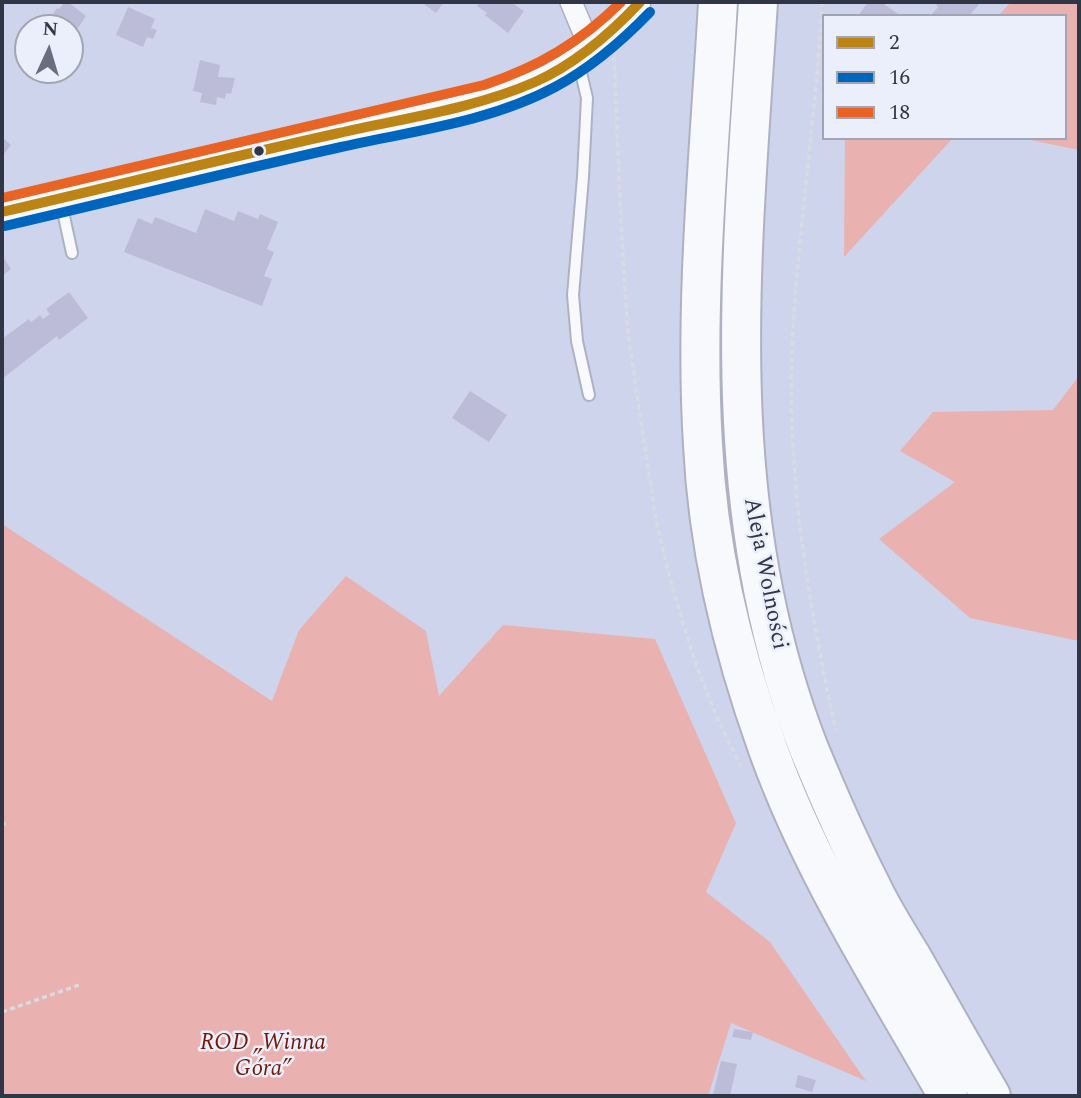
<!DOCTYPE html>
<meta charset="utf-8">
<style>
body{margin:0}
#map{position:relative;width:1081px;height:1098px;overflow:hidden;background:#ced4eb;font-family:Spectral,serif}
canvas{display:block}
.frame{position:absolute;inset:0;border:4px solid #313646;pointer-events:none}
.legend{position:absolute;left:822px;top:14px;width:245px;height:126px;box-sizing:border-box;background:#ebeffc;border:2px solid #a1a5b3;margin:0;padding:9px 12px;list-style:none;font-size:21px;color:#313646}
.legend li{display:flex;align-items:center;gap:14px;height:35px}
.legend b{width:35px;border:2px solid #a1a5b3}
.north{position:absolute;left:14px;top:14px;width:70px;height:70px;box-sizing:border-box;background:#ebeffc;border:2px solid #a1a5b3;border-radius:50%;rotate:4deg;font-size:19px;font-weight:700;line-height:28px;text-align:center;color:#313646}
.north::after{content:'';display:block;margin:auto;width:24px;height:32px;background:#686d80;clip-path:polygon(50% 0,100% 100%,50% 72%,0 100%)}
</style>
<div id="map">
<canvas width="1081" height="1098"></canvas>
<div class="frame"></div>
<ul class="legend">
<li><b style="height:9px;background:#bc8415"></b>2</li>
<li><b style="height:9px;background:#0065bd"></b>16</li>
<li><b style="height:9px;background:#e86324"></b>18</li>
</ul>
<div class="north">N</div>
</div>
<script>
const context = document.querySelector('canvas').getContext('2d');
context.lineJoin = 'round';
function paint(path, color) { context.fillStyle = color; context.fill(path, 'evenodd'); }
function stroke(path, color, width, dash) { context.strokeStyle = color; context.lineWidth = width; context.lineCap = dash ? 'butt' : 'round'; context.setLineDash(dash || []); context.stroke(path); }
function label(font, color, halo, rows, align = 'center') {
  context.font = font + ' Spectral,serif'; context.lineWidth = 5; context.setLineDash([]); context.textBaseline = 'middle'; context.strokeStyle = halo; context.fillStyle = color; for (const [text, x, y, turn = 0] of rows) {
    context.save(); context.translate(x, y); context.rotate((+turn || 0) * Math.PI / 180); context.textAlign = isNaN(turn) ? turn : align; if (halo) context.strokeText(text, 0, 0); context.fillText(text, 0, 0); context.restore();
  }
}
paint(new Path2D(`
 M1011,2H1079V150L1021,138H1065V16H998Z
 M845,138H953L844,257Z
 M1079,376V641L970,618L879,539L955,482L900,451L933,412L1053,410Z
 M2,524L272,701L299,630L346,576L426,631L439,696L503,625L655,639L736,823L706,892L770,942L866,1081L731,1023L708,1096H2Z`), '#e9b2b0');
paint(new Path2D(`
 M65,2H68L86,16L74,34L72,33L70,35V28L44,27L57,8L59,9Z
 M421,2H444L436,13Z
 M480,2H511L524,11L508,33L485,15L487,13L477,6Z
 M868,2H881L901,16H858Z
 M939,2H981L969,16H933L932,14L938,7L936,5Z
 M128,7L155,19L151,28L157,30L153,39L147,37L143,47L116,35Z
 M200,60L220,65L218,77L235,78L231,94L226,93L225,99L217,97L216,105L200,102L202,93L193,91Z
 M2,137L11,145L2,156Z
 M205,209L234,221L238,211L258,219L260,214L278,222L267,249L274,252L264,276L272,279L262,306L124,252L138,218L152,224L155,217L196,233Z
 M2,255L11,269L2,276Z
 M69,292L88,318L59,340L57,336L2,379V339L29,319L31,322L40,315L43,319L50,314L46,309Z
 M470,391L507,415L489,442L452,418Z
 M734,1029L753,1032L751,1040L732,1037Z
 M721,1061L737,1064L730,1096L713,1095Z
 M798,1075L816,1080L812,1092L795,1087Z`), '#bdbcd8');
const lane = new Path2D(`
 M577,56L587,98L583,177L573,295L577,341L589,395
 M60,198L72,253`);
const street = new Path2D(`
 M571,2L584,33L593,44
 M2,212C114,186 227,159 339,133C401,119 477,106 534,82C573,65 612,33 640,2`);
const highway = new Path2D(`
 M718,2C710,148 694,299 703,445C708,548 733,652 768,749C812,872 884,983 948,1096
 M758,2C742,257 713,504 809,749C828,795 848,841 871,886C882,910 897,933 911,956C938,1003 964,1050 991,1096`);
stroke(lane, '#adb1c3', 14);
stroke(street, '#adb1c3', 24);
stroke(highway, '#adb1c3', 42);
stroke(new Path2D(`
 M822,2C816,119 797,234 792,351C787,477 809,609 836,731
 M614,57L621,224L628,335L656,520L672,586L694,659L718,720L742,769
 M2,825L5,823
 M2,1012L79,985`), '#d9dbe2', 3.5, [5, 3.5]);
stroke(lane, '#f8f9fc', 10);
stroke(street, '#f8f9fc', 21);
stroke(highway, '#f8f9fc', 38);
stroke(new Path2D(`
 M2,212C114,186 226,158 339,133C404,118 473,109 535,82C575,64 610,34 640,2`), '#bc8415', 10);
stroke(new Path2D(`
 M5,226C117,200 229,172 341,147C412,131 490,122 555,87C591,68 622,41 650,12`), '#0065bd', 10);
stroke(new Path2D(`
 M2,198L484,85C538,67 581,42 621,2`), '#e86324', 10);
for (const [x, y, r, color] of [
 [259,151,6,"#313646"]
]) { const dot = new Path2D(); dot.arc(x, y, r, 0, 2 * Math.PI); context.fillStyle = color; context.fill(dot); stroke(dot, '#ebeffc', 2.5); }
label('23px', '#313646', '#ebeffc', [
 ["Aleja Wolności",764,574,79]
]);
label('italic 23px', '#741804', '#ebeffc', [
 ["ROD „Winna",263,1044],
 ["Góra”",263,1070]
]);
</script>
